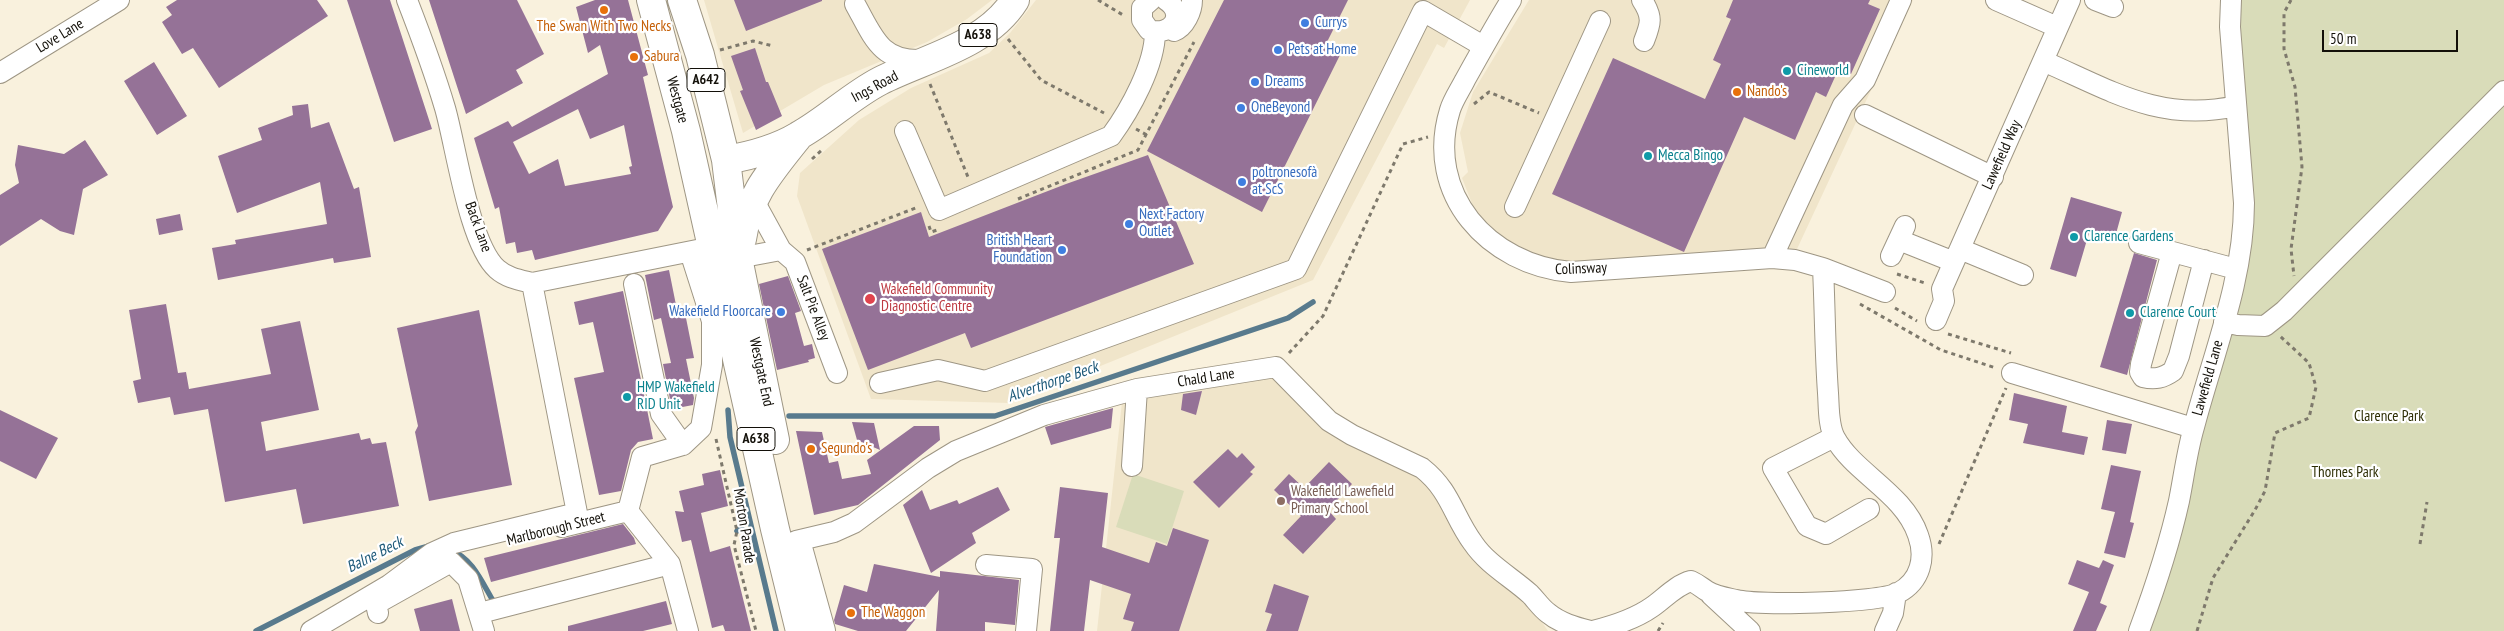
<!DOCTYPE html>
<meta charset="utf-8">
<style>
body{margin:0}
#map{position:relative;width:2504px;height:631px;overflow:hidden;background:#f9f1dd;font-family:"PT Sans Narrow",sans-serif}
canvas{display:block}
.scale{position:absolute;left:2322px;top:30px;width:136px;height:22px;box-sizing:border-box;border:2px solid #131009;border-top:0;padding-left:6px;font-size:15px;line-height:18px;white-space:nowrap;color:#131009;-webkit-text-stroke:4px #fff;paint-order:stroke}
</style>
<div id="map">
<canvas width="2504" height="631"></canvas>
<div class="scale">50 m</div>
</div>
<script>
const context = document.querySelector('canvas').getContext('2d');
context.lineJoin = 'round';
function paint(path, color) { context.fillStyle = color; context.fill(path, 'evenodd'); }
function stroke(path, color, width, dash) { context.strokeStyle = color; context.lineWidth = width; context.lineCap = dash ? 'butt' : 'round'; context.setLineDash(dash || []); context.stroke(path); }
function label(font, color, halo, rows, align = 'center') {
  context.font = font + ' "PT Sans Narrow",sans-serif'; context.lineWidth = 4.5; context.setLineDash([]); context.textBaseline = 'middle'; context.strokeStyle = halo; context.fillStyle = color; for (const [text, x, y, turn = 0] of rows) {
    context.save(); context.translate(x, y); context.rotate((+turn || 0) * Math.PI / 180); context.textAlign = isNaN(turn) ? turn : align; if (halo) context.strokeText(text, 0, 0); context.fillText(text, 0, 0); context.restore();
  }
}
paint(new Path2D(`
 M704,0H992L967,19L927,42L824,85L743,133Z
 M1036,0H1470L1444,48L1437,44L1313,280L1009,403L871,399L797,196L800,173L859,120L911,88L989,53L1010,33Z
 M1529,0H1913L1797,249L1589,263H1556L1523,253L1492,230L1473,206L1462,178L1468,172L1460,133L1473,92Z
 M1276,367L1307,399L1422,468L1531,606L1548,631H1097L1123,393Z`), '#f0e5ca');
paint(new Path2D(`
 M2231,0H2504V631H2139L2244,231Z
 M1133,474L1184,491L1167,544L1116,527Z`), '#d9dcb9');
stroke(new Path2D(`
 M728,410L730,437L776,631
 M789,416H995L1288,318L1313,302
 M737,531L748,520
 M452,551C471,557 482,582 492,599
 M256,631L415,550L429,546`), '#587a8d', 5.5);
paint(new Path2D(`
 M177,0H317L328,16L219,88L193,48L182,54L162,22L172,15L166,7Z
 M347,0H390L432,129L394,142Z
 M429,0H517L544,54L516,70L523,83L466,114Z
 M595,0H628L648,75L643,77L673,207L658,231L535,260L532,250L517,253L515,242L506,244L499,207L495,209L474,138L508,121L512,127L608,74L600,45L588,53L576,7ZM578,109L590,139L624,125L632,166L629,167L631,174L565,186L558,159L529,174L513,142Z
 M734,0H822V1L746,31Z
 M1224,0H1348L1325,46L1341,53L1262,212L1147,151Z
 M1733,0H1870L1868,4L1880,9L1851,74L1839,68L1826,97L1816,92L1795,140L1744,117L1684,252L1552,194L1613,58L1705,99L1721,64L1713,60L1731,19L1726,17Z
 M755,48L766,82H768L782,116L756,130L740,91L743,90L731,56Z
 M154,62L187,116L157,135L124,81Z
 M308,104L311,128L329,122L354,189L359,187L371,257L334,263L333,258L218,280L212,248L236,244L235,240L327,224L320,182L237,213L218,156L262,140L258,128L293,115L292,106Z
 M85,140L108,175L83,189L74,235L60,231L41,219L0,246V195L19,183L15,165L18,145L64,154Z
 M1148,155L1194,264L971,348L965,333L868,370L822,249L921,212L929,237L1066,184Z
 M2071,197L2122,212L2114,241L2089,233L2076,277L2050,269Z
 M180,214L183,230L159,235L156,219Z
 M2134,253L2157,260L2127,375L2100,367Z
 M669,270L678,315L685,313L694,358L686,359L694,398L693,405L672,409L663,364L671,363L661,318L654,320L645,275Z
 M788,276L801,311L795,313L804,346L812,344L815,358L808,360L809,362L777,370L759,284Z
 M623,291L653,439L638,442L631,450L621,491L599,495L574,378L604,372L593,322L579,325L574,302Z
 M166,304L178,373L186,372L189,389L271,374L261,329L300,321L319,410L261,422L266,451L359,433L361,440L370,438L372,444L386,442L399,506L303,524L296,489L225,502L208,409L174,415L170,397L138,403L133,381L141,379L129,310Z
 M479,310L512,485L429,501L415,432L418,426L397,328Z
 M1202,391L1196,415L1181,410L1183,394Z
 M2014,393L2067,406L2062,432L2088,437L2084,455L2023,443L2028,424L2009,420Z
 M1113,408L1111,428L1051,445L1045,427Z
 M0,410L58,438L36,479L0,461Z
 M2107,420L2132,424L2126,454L2102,450Z
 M852,422L874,423L880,450L857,440Z
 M914,426H939L940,440L858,505L814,515L796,431L822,432L829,463L838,461L842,479L871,474L867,460Z
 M1228,449L1237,458L1242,453L1255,467L1250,472L1253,474L1219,508L1193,482Z
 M1329,462L1352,484L1328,510L1336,519L1303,554L1283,535L1301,516L1274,490L1289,474L1304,488Z
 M2111,465L2141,471L2130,522L2134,523L2125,558L2104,553L2115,512L2101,509Z
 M720,470L728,506L701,513L710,552L730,546L751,631H725L723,625L712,628L691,540L682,542L675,511L684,512L679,491L704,485L702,474Z
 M998,487L1010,510L972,533L976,543L931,573L903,505L922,490L930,510L957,500L959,504Z
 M1060,487L1108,493L1102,547L1149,563L1156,542L1167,546L1173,528L1209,540L1179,631H1131L1134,622L1123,619L1131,594L1090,580L1084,631H1050L1060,538H1054Z
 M623,524L634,538L636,544L491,582L484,558Z
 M2077,560L2099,568L2103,560L2114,565L2100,603L2107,606L2096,631H2073L2089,592L2068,584Z
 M874,564L940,577V571L1019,580L1015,625L985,622V631H936L939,590L906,631H858L835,624L834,620L844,585L867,592Z
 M1274,584L1309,596L1298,631H1266L1272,614L1265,612Z
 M452,599L460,631H420L414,609Z
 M666,601L672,624L643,631H568V626Z`), '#957297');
const minor = new Path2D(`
 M407,0C421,36 434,71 445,108C456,146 469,244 497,269C507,278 520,280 532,283L712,247
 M1151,0L1142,8V20L1149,30C1172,37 1187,14 1166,0
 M1511,0C1495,26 1480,53 1465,80C1460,90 1453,100 1450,110C1424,194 1489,265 1571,272L1772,258L1795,260L1823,268L1885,292
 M1642,0C1653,17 1651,23 1644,41
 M1996,0L2057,27
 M2095,0L2113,7
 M855,4C873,36 880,62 922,60
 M1174,31C1185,27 1192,11 1192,0
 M2043,61C2110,90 2160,123 2236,106
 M0,73L119,0
 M1865,115L1993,177
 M905,131L939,210L1111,136C1130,110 1155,65 1155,32
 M753,199L781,250L795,262L837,373
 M1515,207L1600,21
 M1899,240L1954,262
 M2139,243L2236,269
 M1960,249L2023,275
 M690,252L712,321
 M2172,252L2141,364L2140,372L2143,377C2155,380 2163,378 2173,371L2179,356L2204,260
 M1891,256L1905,226
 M738,258L781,250
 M1772,258L1843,105L1865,80L1901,0
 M634,284L661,414L683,445
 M1936,320L1944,301L1942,289L2070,0
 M2224,322L2238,325L2265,326L2284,311L2504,91
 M2012,373L2193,428
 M880,383L938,370L985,381L1296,269L1423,11L1483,46
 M1834,437L1773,468L1807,526L1826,534L1869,509
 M1132,466L1137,389
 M628,511L642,457L683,445L701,428L712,365V321L725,305
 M628,511L670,564L688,631
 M562,527L628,511
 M796,541L834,532L854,523L928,468L956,451L1044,415L1137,389L1276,367L1329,421L1352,435L1422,468C1451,491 1453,516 1473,543C1487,564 1511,577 1530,594C1536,600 1541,608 1548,613C1560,623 1575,627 1590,631
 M986,565L1032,569L1026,631
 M1711,595L1750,631
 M378,613L376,604L451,562L468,579L484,631
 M480,613L670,564
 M311,631L389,585L432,553L454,543L577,513L532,283
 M1593,631C1613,626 1635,619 1652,607C1665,598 1676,585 1691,581C1698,584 1702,588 1707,591C1715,596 1727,598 1736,600C1759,606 1878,603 1898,593C1921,581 1926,557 1918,535C1904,493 1854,473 1835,438C1828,426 1829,406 1828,393C1825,351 1825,310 1823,268
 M1885,631L1893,613L1896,593
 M2139,631C2155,588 2169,546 2179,501C2184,476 2187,451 2194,427C2213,354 2244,280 2244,203L2230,27L2231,0`);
const highway = new Path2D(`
 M651,0L686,131L775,529L800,631
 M682,0L700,55L726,160L738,258L775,440
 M726,160C749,156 778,148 798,136C827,120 851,96 880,81C925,58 986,46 1015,0
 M742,239C748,196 772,170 798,137
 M798,548L821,631`);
stroke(minor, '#9e9684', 22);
stroke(highway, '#9e9684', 30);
stroke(new Path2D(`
 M1098,0L1123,15
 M2291,0L2284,13V49L2295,87L2302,167L2291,249L2294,276
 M1008,39L1041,80L1104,113
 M720,50L753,41L773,46
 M930,84L968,177
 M1474,104L1489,92L1539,113
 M1136,129L1147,135
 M812,159L822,150
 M1018,199L1138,150L1194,42
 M929,226L931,232L940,229
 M807,250L918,207
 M1897,274L1925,283
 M1860,304L1941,350L1996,368
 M1895,308L1917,321
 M1948,334L2011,353
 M1289,353L1323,316L1403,144L1428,137
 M716,439L737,531L734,545L756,631
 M1939,544L2006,388
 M2420,544L2427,502
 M1658,631L1663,623
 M2197,631L2213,578L2255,510L2265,491L2275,433L2309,418L2316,387L2309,363L2280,336`), '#7e796c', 3, [4, 4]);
stroke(minor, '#fff', 20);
stroke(highway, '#fff', 28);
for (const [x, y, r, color] of [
 [604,10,5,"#e8710a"],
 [1305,23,5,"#3f7fe0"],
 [1278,50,5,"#3f7fe0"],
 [634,57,5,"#e8710a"],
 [1787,71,5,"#0f9aa8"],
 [1255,82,5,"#3f7fe0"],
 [1737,92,5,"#e8710a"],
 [1241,108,5,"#3f7fe0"],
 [1648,156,5,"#0f9aa8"],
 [1242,182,5,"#3f7fe0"],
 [1129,224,5,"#3f7fe0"],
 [2074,237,5,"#0f9aa8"],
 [1062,250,5,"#3f7fe0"],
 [870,299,6,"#e0444e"],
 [781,312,5,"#3f7fe0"],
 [2130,313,5,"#0f9aa8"],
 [627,397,5,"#0f9aa8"],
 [811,449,5,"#e8710a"],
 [1281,501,5,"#8d6e63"],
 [851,613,5,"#e8710a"]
]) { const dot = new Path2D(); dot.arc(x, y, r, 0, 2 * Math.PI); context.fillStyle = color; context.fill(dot); stroke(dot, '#fff', 2); }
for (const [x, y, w] of [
 [978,35,38],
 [706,80,38],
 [756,439,38]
]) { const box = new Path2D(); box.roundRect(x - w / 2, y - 11.5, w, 23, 4); context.fillStyle = '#fff'; context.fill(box); stroke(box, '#131009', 1); }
label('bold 14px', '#131009', null, [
 ["A638",978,35],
 ["A642",706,80],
 ["A638",756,439]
]);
label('15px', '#366cbe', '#fff', [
 ["Currys",1315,23],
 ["Pets at Home",1288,50],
 ["Dreams",1265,82],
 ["OneBeyond",1251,108],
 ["poltronesofà",1252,173],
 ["at ScS",1252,190],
 ["Next Factory",1139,215],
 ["Outlet",1139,232],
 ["British Heart",1052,241,"right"],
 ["Foundation",1052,258,"right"],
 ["Wakefield Floorcare",771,312,"right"]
], 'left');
label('15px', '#c56008', '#fff', [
 ["The Swan With Two Necks",604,27,"center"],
 ["Sabura",644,57],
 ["Nando's",1747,92],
 ["Segundo's",821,449],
 ["The Waggon",861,613]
], 'left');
label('15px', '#131009', '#fff', [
 ["Love Lane",60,36,-31],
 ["Ings Road",875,87,-28],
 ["Westgate",677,100,75],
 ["Lawefield Way",2002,155,-66],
 ["Back Lane",478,227,70],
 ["Colinsway",1581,269,-2],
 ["Salt Pie Alley",813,308,69],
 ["Westgate End",761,372,78],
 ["Chald Lane",1206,378,-9],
 ["Lawefield Lane",2208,378,-74],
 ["Morton Parade",744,526,81],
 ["Marlborough Street",556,529,-14]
]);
label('15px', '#0d838f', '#fff', [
 ["Cineworld",1797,71],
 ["Mecca Bingo",1658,156],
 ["Clarence Gardens",2084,237],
 ["Clarence Court",2140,313],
 ["HMP Wakefield",637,388],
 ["RID Unit",637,405]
], 'left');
label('15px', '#be3a42', '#fff', [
 ["Wakefield Community",881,290],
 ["Diagnostic Centre",881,307]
], 'left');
label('15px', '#2d2e04', '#fff', [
 ["Clarence Park",2389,417],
 ["Thornes Park",2345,473]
]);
label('15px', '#785e54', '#fff', [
 ["Wakefield Lawefield",1291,492],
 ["Primary School",1291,509]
], 'left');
label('italic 16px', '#1e5a7a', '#fff', [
 ["Alverthorpe Beck",1053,382,-19],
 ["Balne Beck",375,555,-27]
]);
</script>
